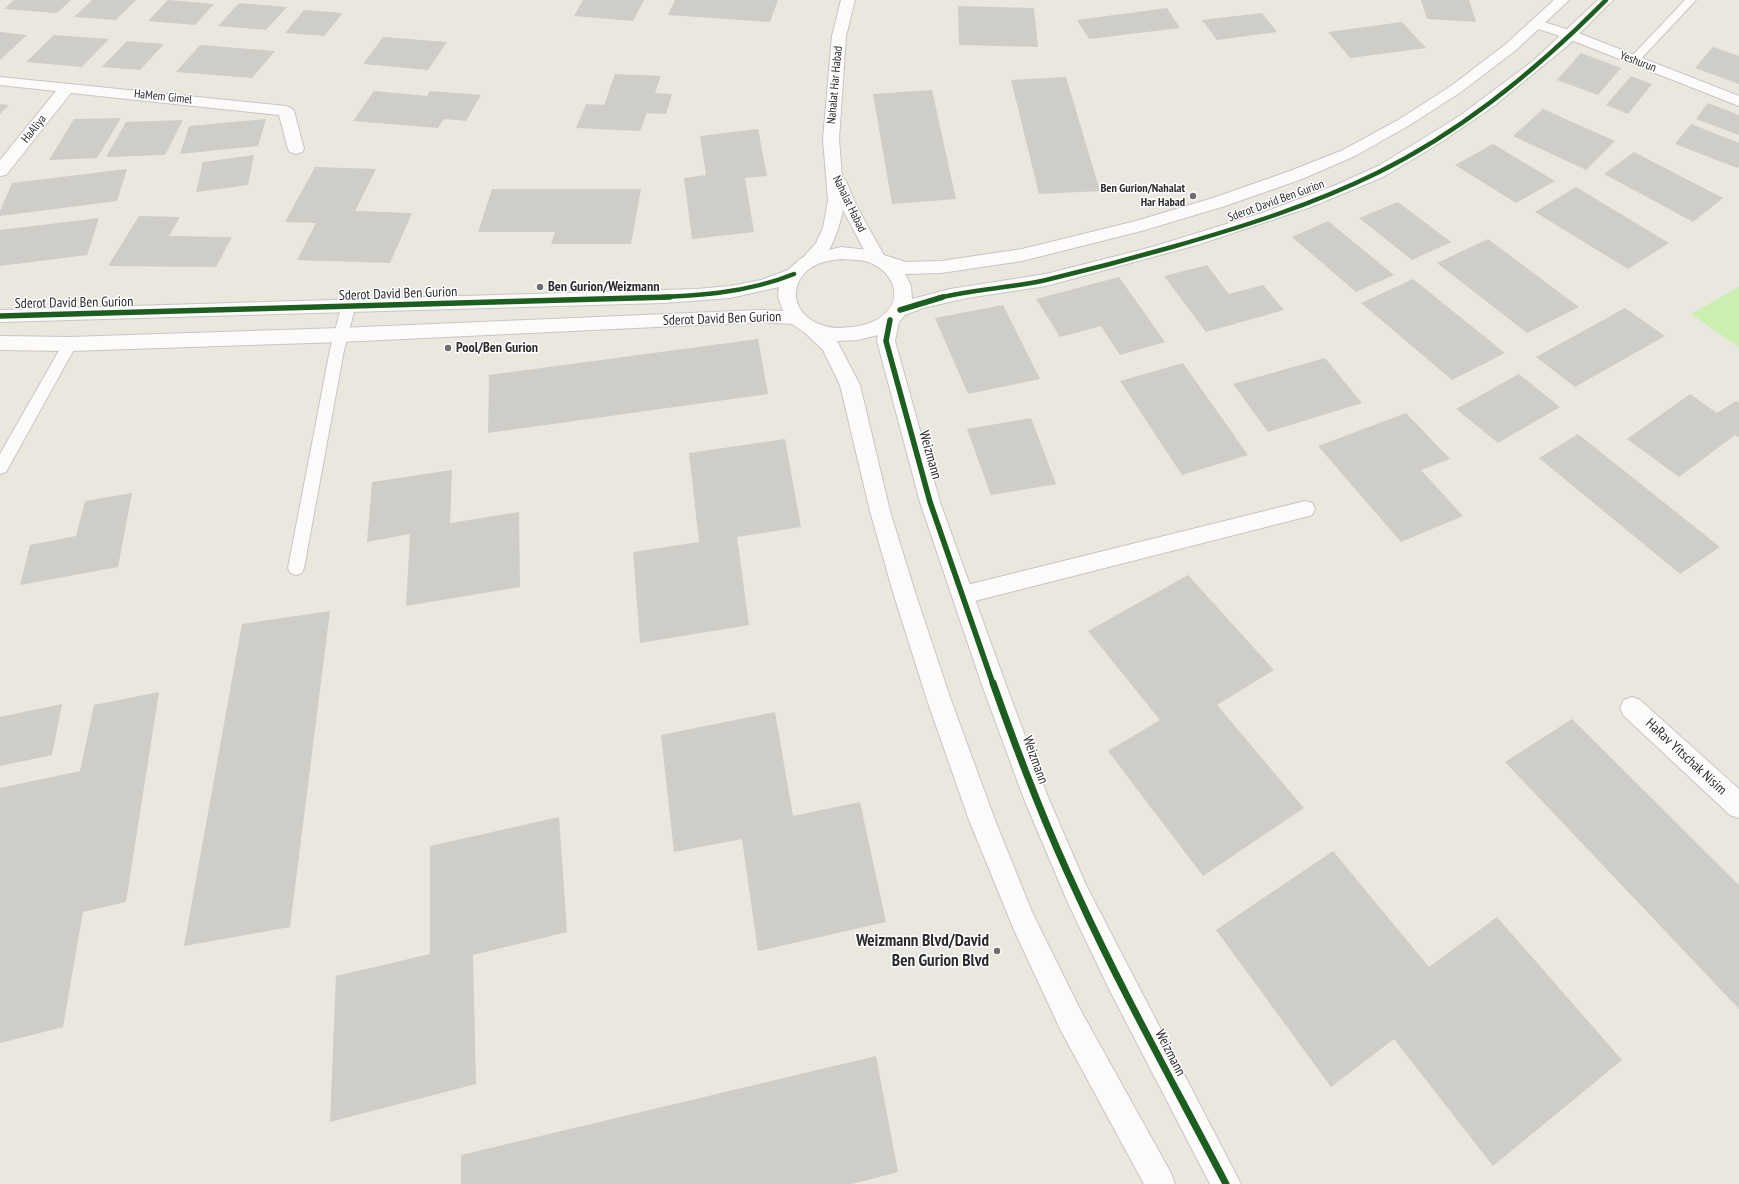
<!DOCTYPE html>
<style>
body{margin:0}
canvas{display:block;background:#eae7df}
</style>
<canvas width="1739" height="1184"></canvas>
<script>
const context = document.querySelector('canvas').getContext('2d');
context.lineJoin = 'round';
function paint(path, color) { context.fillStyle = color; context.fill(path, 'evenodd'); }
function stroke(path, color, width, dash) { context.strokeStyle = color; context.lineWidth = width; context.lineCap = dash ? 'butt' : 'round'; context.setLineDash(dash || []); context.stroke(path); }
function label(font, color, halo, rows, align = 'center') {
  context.font = font + ' "PT Sans Narrow",sans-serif'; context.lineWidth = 3; context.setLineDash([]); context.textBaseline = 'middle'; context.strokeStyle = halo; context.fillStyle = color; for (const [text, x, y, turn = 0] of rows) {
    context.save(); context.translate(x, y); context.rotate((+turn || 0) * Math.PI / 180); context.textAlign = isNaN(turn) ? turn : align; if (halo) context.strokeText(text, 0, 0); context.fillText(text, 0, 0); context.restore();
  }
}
paint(new Path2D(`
 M1739,287V347L1691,314Z`), '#cbeeb1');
paint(new Path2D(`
 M14,0H71L57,13L4,9Z
 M92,0H136L116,20L74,17Z
 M168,0L214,4L195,25L148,21Z
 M583,0H644L633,21L574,16Z
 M675,0H778L770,22L668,15Z
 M1421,0H1469L1476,22L1427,19Z
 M239,3L287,7L266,30L218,26Z
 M958,6L1034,8L1038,47L959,45Z
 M1167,8L1180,28L1089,39L1077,20Z
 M304,10L343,13L324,36L285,33Z
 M1262,13L1277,32L1217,40L1202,20Z
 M1402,22L1426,48L1350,58L1328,32Z
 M0,32L27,35L0,60Z
 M54,35L109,39L82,67L26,62Z
 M383,37L447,42L428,70L363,64Z
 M127,41L164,44L140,70L102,67Z
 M200,45L275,51L252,78L176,72Z
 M1713,47L1739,56V84L1695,68Z
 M1581,53L1621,68L1598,95L1557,80Z
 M615,74L661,76L655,93L672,94L666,114L647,113L640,131L576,128L586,104L604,105Z
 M1631,76L1652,84L1628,114L1606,105Z
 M1066,77L1100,191L1039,194L1011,80Z
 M932,90L956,199L892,204L873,94Z
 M374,91L427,96L430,91L481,95L466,121L444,119L438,128L353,121Z
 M1708,103L1739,115V135L1696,119Z
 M0,104L9,105L0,114Z
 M1543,109L1615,141L1586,170L1513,136Z
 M121,118L97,158L49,160L74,119Z
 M266,119L258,146L180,154L189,126Z
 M183,120L165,155L106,157L126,122Z
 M1691,124L1739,143V166L1737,168L1675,144Z
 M758,129L767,176L745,178L754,232L692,239L684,178L706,175L700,136Z
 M1493,144L1555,181L1516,203L1455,165Z
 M1634,152L1723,198L1693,222L1604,174Z
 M254,155L248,185L196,192L203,162Z
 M315,167L376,169L355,211L412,213L390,263L297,260L316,223L285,222Z
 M127,169L117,201L0,216V211L12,183Z
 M1576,187L1669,243L1628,269L1535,212Z
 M492,189H641L631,244H551L555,232H478Z
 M1398,202L1451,242L1412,260L1359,218Z
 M139,216L180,217L169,236L232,237L216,267L108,266Z
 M99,218L87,255L0,266V230Z
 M1328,221L1394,275L1356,292L1292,237Z
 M1488,239L1579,307L1527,333L1437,263Z
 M1207,265L1229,294L1263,285L1284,310L1206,332L1164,276Z
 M1119,277L1165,342L1120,355L1101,326L1060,337L1036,299Z
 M1413,279L1505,353L1452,380L1361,303Z
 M1003,305L1040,379L968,394L935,318Z
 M1625,308L1665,336L1575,387L1536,357Z
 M758,339L768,394L488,433L489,375Z
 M1325,358L1362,403L1268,432L1233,384Z
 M1183,363L1248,455L1182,475L1120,381Z
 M1519,374L1560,407L1498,443L1456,409Z
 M1690,394L1717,413L1736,401L1739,403V438L1735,435L1679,477L1627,439Z
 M1406,413L1450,459L1421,470L1463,516L1401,542L1318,446Z
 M1031,418L1056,484L991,495L967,429Z
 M1578,434L1720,547L1680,574L1539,458Z
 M785,439L801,527L737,537L749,625L640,643L633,552L699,542L689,453Z
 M452,470L450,523L519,512L520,587L406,606L410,534L367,542L372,482Z
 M132,493L118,567L20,585L30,545L76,536L85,501Z
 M1188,575L1274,670L1217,705L1304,808L1203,876L1108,751L1160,720L1088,631Z
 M330,611L290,927L184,946L242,624Z
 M159,692L126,902L83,912L63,1027L0,1043V788L80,771L94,705Z
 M62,704L52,755L0,766V717Z
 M775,712L793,816L860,802L886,922L758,951L742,839L674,852L661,735Z
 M1572,719L1739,885V1009L1505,762Z
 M559,817L567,932L473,955L476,1084L330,1122L336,976L430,954V846Z
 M1333,851L1429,967L1497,917L1622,1060L1493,1166L1394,1039L1331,1087L1216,930Z
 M876,1056L898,1172L852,1184H461V1155Z`), '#cecdc7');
const lane = new Path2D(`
 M1685,0H1696L1638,62H1630L1628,60L1630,58Z
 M348,303L353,305L355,308L344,350L304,568L302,573L296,575L290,573L288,568L330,350L341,308L343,305Z
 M70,339L75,340L77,344L6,472L0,474V454L65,340Z`);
const street = new Path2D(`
 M841,0H855L846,36L839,139L842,177L846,181L856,205L886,259L883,263L877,265L871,263L843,210C839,229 826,274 801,267L798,263L816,243L823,228L828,200L823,139L832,36Z
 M1537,20L1576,32L1739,96V106L1566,38L1532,27L1530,24L1532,21Z
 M0,77L286,106L291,108L294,111L304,149L302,152L296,154L290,152L288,149L279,115L71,93L6,175L0,176V160L56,91L0,85Z
 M1305,501L1312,503L1315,509L1312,515L1305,517L963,604L955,602L952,595L955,588L963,586Z
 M1632,697L1640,700L1739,789V818L1730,815L1624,716L1620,708L1624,700Z`);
const secondary = new Path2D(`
 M1554,0H1569L1516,50L1461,92L1408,126L1355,156L1302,179L1225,206L1145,230L1022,261L941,273L905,274L911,286L912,299L950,289L1046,274L1152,247L1262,213L1336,185L1380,165L1458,117L1533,61L1598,0H1613L1566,47L1494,106L1443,141L1383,177L1311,207L1197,245L1046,286L967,298L923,308L905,315L899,322L895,341L940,502L1006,685L1048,797L1086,885L1241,1184H1210L1110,991L1068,903L1024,799L982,685L920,502L877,341L878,335L858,340L837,341L860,385L890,511L914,589L951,700L995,820L1032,912L1081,1011L1171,1173L1175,1184H1144L1061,1031L1014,930L969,820L927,700L892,589L870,511L840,385L823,350L805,333L792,324L761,322L340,342L70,351L0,350V336L70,337L340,328L761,310L783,311L778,297L779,287L730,298L663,303L0,322V310L696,289L730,286L761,280L788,270L800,259L808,255L841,247L868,250L906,262L941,261L1022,249L1136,221L1213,198L1290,171L1343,150L1398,120L1451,86L1506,44ZM841,259C851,260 862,259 871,263C897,275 904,303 878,319C869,324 861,326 852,327C842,328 831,329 822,325C793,316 786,284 812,267C820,262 831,260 841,259Z`);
stroke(lane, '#c7c5c5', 2);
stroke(street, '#c7c5c5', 2);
stroke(secondary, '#c7c5c5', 2);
paint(lane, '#fcfbfa');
paint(street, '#fcfbfa');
paint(secondary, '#fcfbfa');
stroke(new Path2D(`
 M641,298C693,296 745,294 794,274
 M938,298C974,289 1010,288 1046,280C1088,270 1130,259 1172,247C1242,227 1312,205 1377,173C1463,131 1539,68 1606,0`), '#1b5e20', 4.5);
stroke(new Path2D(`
 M900,310L943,297
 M0,316L670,297
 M890,320L886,341L930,502L993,684`), '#1b5e20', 5.5);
stroke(new Path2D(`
 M993,683C1018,754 1045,825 1077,893C1122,992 1176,1088 1226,1184`), '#1b5e20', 7);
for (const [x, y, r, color] of [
 [1193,196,4,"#6e6d6a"],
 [540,287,4,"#6e6d6a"],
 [448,348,4,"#6e6d6a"],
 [997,951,4,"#6e6d6a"]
]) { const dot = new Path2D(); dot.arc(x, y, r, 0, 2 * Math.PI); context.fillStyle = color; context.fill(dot); stroke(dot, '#fff', 1.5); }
label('12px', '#2b2b2b', '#fff', [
 ["Yeshurun",1638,62,21],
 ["Nahalat Har Habad",835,85,-85],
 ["HaMem Gimel",163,97,6],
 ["HaAliya",34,129,-51],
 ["Sderot David Ben Gurion",1276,201,-20],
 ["Nahalat Habad",849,204,64]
]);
label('bold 12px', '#2b2b2b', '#fff', [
 ["Ben Gurion/Nahalat",1185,189],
 ["Har Habad",1185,203]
], 'right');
label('bold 14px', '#2b2b2b', '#fff', [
 ["Ben Gurion/Weizmann",548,287],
 ["Pool/Ben Gurion",456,348]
], 'left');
label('14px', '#2b2b2b', '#fff', [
 ["Sderot David Ben Gurion",398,294,-2],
 ["Sderot David Ben Gurion",74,303,-1],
 ["Sderot David Ben Gurion",722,319,-2],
 ["Weizmann",930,455,74],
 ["HaRav Yitschak Nisim",1686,757,43],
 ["Weizmann",1035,760,70],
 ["Weizmann",1170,1053,63]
]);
label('bold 17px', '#2b2b2b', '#fff', [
 ["Weizmann Blvd/David",989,941],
 ["Ben Gurion Blvd",989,961]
], 'right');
</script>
